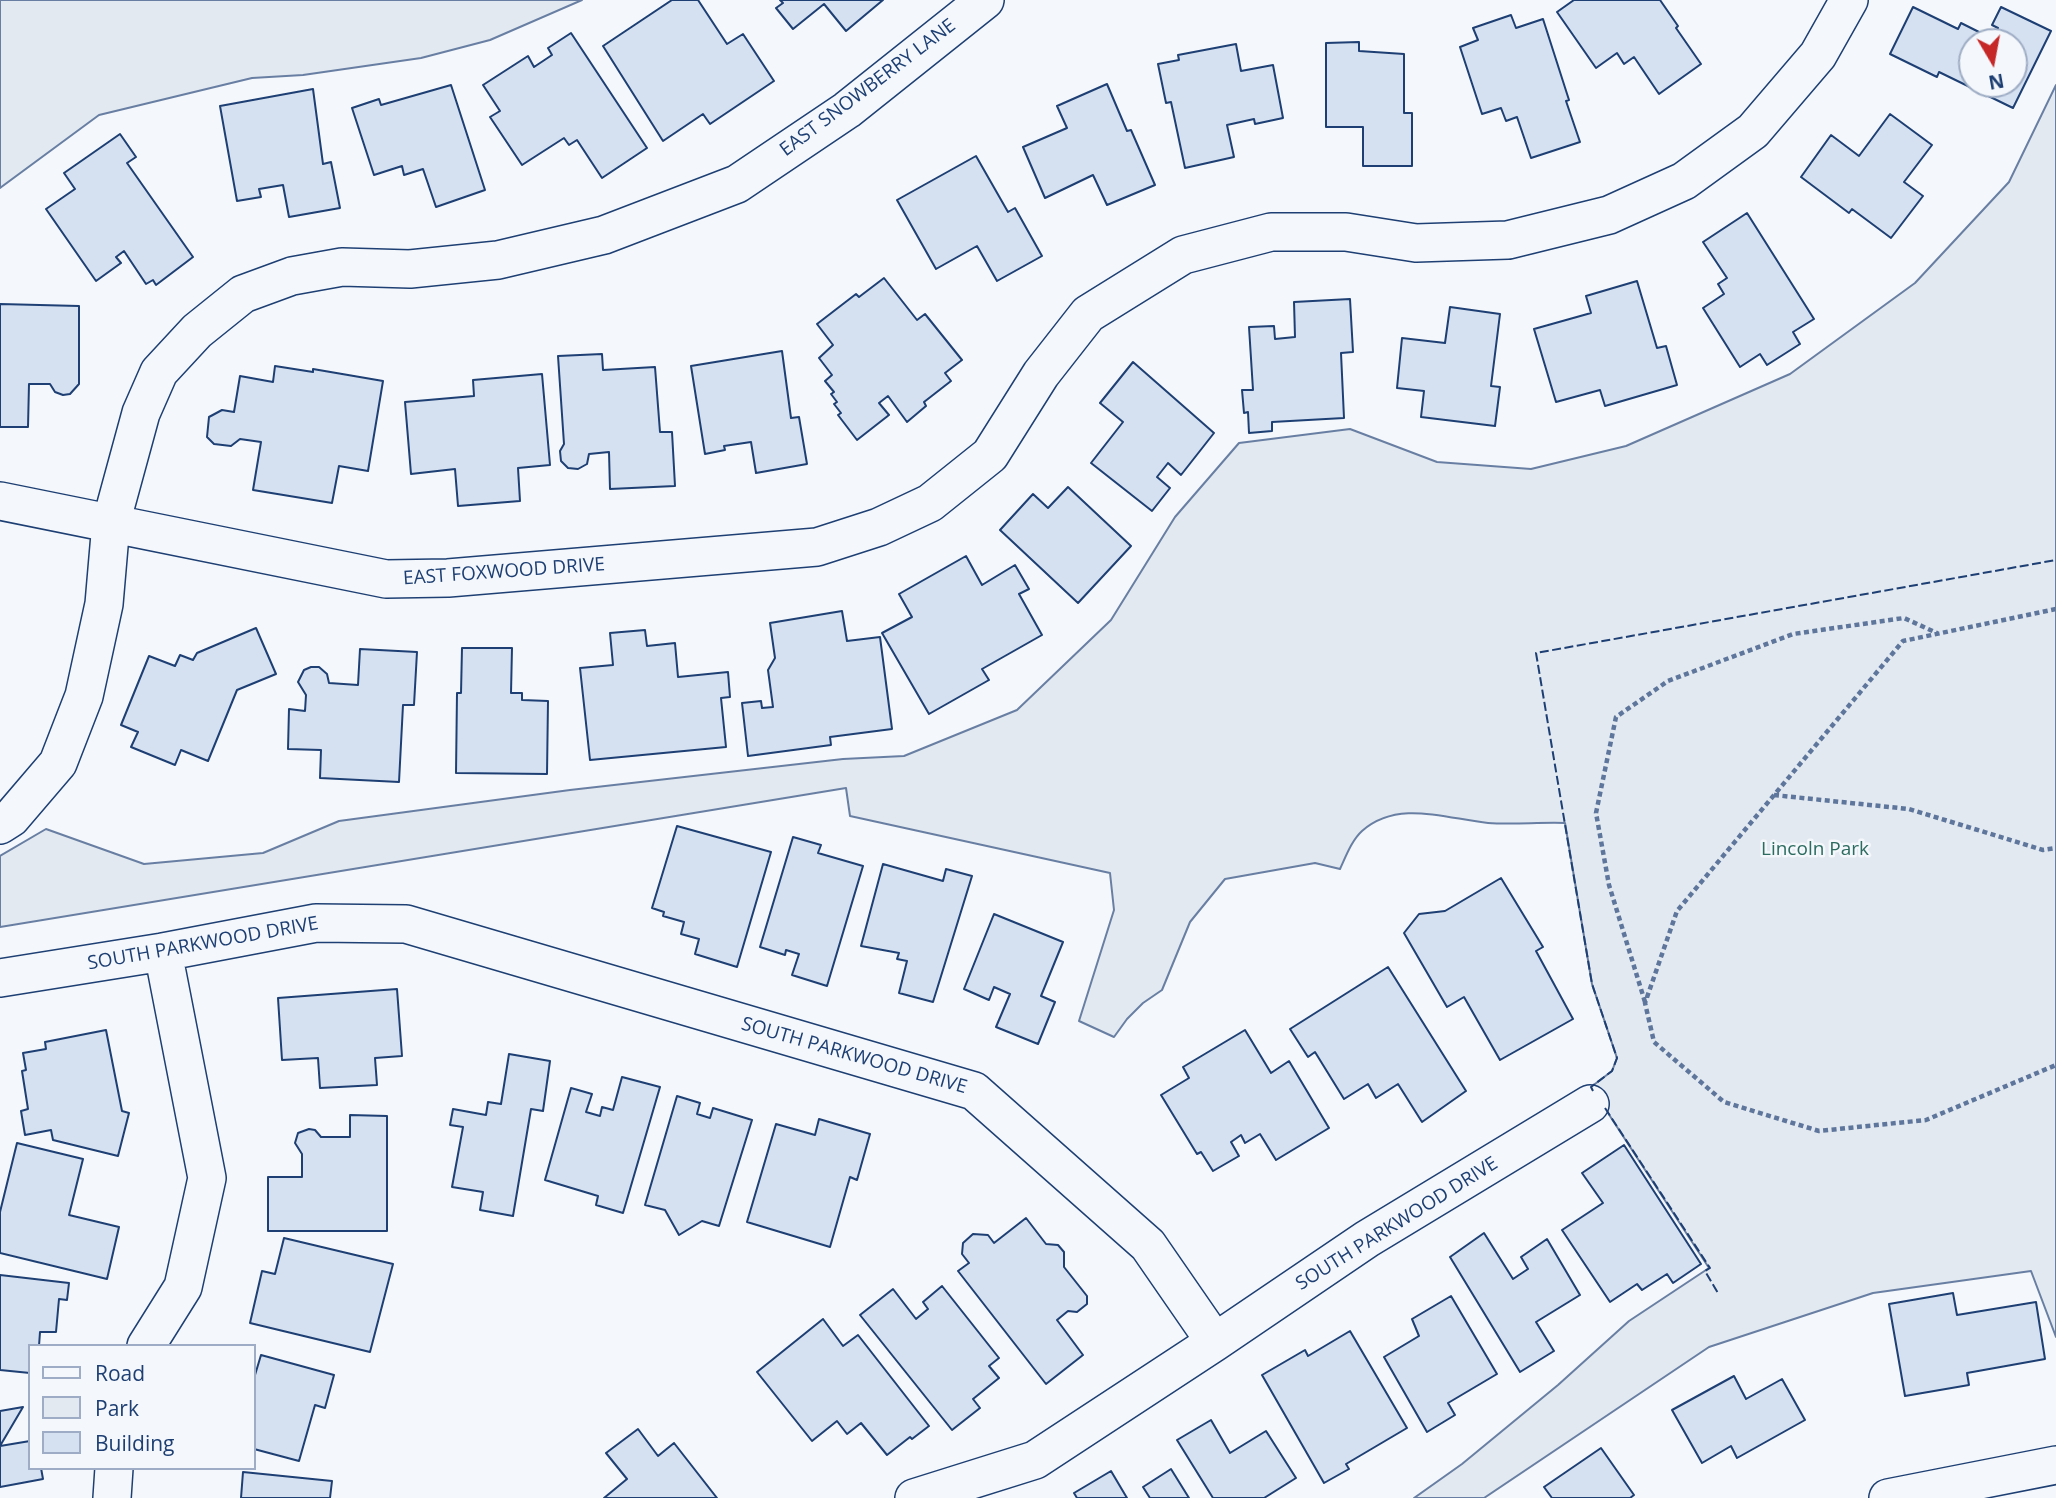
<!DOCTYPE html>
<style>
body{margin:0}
#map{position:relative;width:2056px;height:1498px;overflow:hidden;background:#f4f7fb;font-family:"Open Sans",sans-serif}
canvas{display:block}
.legend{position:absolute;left:28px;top:1344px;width:228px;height:126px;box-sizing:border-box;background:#f4f7fb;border:2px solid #9eadc5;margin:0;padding:9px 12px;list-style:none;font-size:21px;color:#1d3f73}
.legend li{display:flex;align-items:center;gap:14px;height:35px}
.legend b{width:35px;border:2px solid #9eadc5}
.north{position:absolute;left:1958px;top:28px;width:70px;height:70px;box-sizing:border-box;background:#f4f7fb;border:2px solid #9eadc5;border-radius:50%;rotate:170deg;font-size:19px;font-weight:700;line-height:28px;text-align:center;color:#1d3f73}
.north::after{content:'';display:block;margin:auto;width:24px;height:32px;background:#c62828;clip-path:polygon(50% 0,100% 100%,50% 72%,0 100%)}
</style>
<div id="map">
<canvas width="2056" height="1498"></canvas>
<ul class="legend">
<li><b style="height:9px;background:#f4f7fb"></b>Road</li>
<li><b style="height:19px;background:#e3e9f0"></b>Park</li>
<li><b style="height:19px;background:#d5e0f0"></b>Building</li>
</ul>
<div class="north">N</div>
</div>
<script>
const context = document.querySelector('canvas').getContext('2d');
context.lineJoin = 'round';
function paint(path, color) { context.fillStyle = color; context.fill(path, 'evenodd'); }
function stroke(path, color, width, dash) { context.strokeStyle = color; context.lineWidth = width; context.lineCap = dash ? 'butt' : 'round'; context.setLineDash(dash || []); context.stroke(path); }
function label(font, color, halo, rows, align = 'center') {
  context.font = font + ' "Open Sans",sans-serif'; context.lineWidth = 5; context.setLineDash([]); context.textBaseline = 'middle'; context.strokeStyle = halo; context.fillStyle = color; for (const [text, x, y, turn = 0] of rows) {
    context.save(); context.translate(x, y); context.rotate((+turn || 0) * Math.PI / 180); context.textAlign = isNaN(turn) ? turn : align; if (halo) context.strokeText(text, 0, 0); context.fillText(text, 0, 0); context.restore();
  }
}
const green = new Path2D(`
 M0,0H582L490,40L421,58L303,75L252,78L99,115L0,188Z
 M2056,85V1337L2031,1271L1873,1293L1709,1347L1484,1498H1414L1462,1464L1558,1385L1629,1321L1709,1268L1591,1087L1612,1071L1617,1058L1592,984L1565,823C1539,822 1513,825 1488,823C1447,819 1398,799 1362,831C1352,840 1346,856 1340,869L1315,863L1225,879L1190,922L1162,990L1143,1003L1127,1019L1114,1037L1079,1021L1114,910L1110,873L850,816L846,788L0,927V856L46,829L144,864L263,853L339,821L570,790L843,759L904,756L1017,710L1111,620L1175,517L1239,443L1350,429L1437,462L1531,469L1626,446L1790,374L1915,283L2009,182Z`);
paint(green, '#e3e9f0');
stroke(green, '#687fa3', 2);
const building = new Path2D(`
 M672,0H698L727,44L743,34L774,81L710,124L703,114L663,141L603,46Z
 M780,0H883L846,31L824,4L793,29L776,8L783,3Z
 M1574,0H1660L1678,26L1676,28L1701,64L1659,94L1634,57L1624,64L1617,53L1596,68L1557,12Z
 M1913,7L1958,29L1961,23L1993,39L1998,28L1992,25L2001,7L2051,31L2013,108L1939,72L1937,77L1890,54ZM1972,42H2014V84H1972Z
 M1511,15L1516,28L1543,19L1569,100L1566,101L1580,142L1531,158L1517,117L1506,121L1501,108L1482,114L1460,47L1478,40L1473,28Z
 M571,33L647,148L602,178L577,140L569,145L564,138L522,165L490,117L500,111L483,85L528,56L534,67L552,55L548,48Z
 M1359,42V51L1404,54V113H1412V166H1363V127H1326V43Z
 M1236,44L1241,71L1273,65L1283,118L1255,124L1254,119L1227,125L1234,157L1185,168L1171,102L1166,103L1158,64L1179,60L1178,55Z
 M1107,84L1127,131L1131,130L1155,185L1107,205L1093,175L1045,198L1023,147L1067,128L1057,106Z
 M451,85L485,190L436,207L423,169L404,175L402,166L374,175L352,108L379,99L381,105Z
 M313,89L323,164L331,162L340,208L289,217L283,185L259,189L261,197L237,201L220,106Z
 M1890,114L1932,145L1904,182L1923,196L1891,238L1852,209L1849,213L1801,177L1831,135L1859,156Z
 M120,134L136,157L127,163L193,257L156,285L153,280L146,284L124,251L116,257L121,263L96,281L46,209L75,189L64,173Z
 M976,156L1008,212L1015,208L1042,256L997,281L977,246L936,269L897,200Z
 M1747,213L1814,319L1793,332L1800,344L1767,365L1760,354L1740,367L1703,308L1724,294L1718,284L1727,278L1703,242Z
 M884,278L917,320L925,314L962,360L945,373L951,381L924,402L926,406L907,422L888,396L879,403L889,415L857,440L838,415L841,413L834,404L837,402L831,394L834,392L825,381L832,375L819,358L833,345L817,324L856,294L859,297Z
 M1637,281L1657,348L1666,346L1677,385L1605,406L1600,390L1556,402L1534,329L1591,313L1586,296Z
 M1350,299L1353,352L1341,353L1344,418L1272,422V431L1249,433L1248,412L1244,413L1242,390H1253L1249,327L1274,326L1275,339L1295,337L1294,302Z
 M0,304L79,306V384L70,394L63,395L55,392L50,384H29L28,427H0Z
 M1450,307L1500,314L1491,386L1500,387L1495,426L1421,417L1424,391L1397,388L1402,338L1445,343Z
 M782,351L791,418L799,417L807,464L756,473L751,442L724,446L725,450L705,454L691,366Z
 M602,354L603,370L655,367L660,432H672L675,486L610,489L609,452L589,454L587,464L578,469L568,468L561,461L560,451L564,444L558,356Z
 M1133,362L1214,433L1181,475L1168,463L1157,477L1170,488L1152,511L1091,463L1123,422L1100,403Z
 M275,366L313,372V369L383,381L368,471L339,466L332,503L253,490L261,442L240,439L231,446L214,444L207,437L209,417L222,410L234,412L240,376L273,382Z
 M542,374L550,465L518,468L520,501L458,506L455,469L411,474L405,402L474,396L473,380Z
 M1068,487L1131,546L1078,603L1000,530L1033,494L1048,508Z
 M966,556L982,585L1015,565L1029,589L1019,594L1042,635L982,669L989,680L929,714L882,633L912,617L899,594Z
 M842,611L847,641L880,637L892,729L830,737L831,745L748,756L742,703L761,701L762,708L773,707L768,670L775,658L770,623Z
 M256,628L276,674L237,690L208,761L181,750L175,765L131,747L138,732L121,725L149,656L175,666L180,655L193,660L197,653Z
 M645,630L647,646L675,643L678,677L728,672L730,697L721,698L726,747L590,760L580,668L613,665L610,633Z
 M462,648H512L511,693H522V700L548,701L547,774L456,773L457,693H461Z
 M360,649L417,652L414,705H403L399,782L320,778L321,750L288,749L289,709L305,711L306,695L298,682L304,670L311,667H319L327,674L329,683L358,685Z
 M677,826L771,852L737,967L695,954L699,939L681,934L684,922L663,916L664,912L652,908Z
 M793,837L821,845L818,853L863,866L827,986L792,975L799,954L786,950L785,955L760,947Z
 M883,864L943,881L946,869L972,876L933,1002L899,993L907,961L897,959L899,953L861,946Z
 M1501,878L1543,947L1536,951L1573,1019L1500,1060L1464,997L1447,1007L1404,933L1419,914L1445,911Z
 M994,914L1063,942L1041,996L1055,1002L1038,1044L996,1027L1010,994L994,987L989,1000L964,989Z
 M1388,967L1466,1091L1422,1122L1398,1084L1376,1098L1368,1084L1344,1099L1315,1052L1308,1057L1290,1029Z
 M397,989L402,1056L375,1058L377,1085L320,1088L318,1058L282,1060L278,998Z
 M106,1030L122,1111L129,1113L118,1156L53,1140L51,1130L25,1135L21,1111L28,1109L22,1071L26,1070L23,1053L46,1049L45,1042Z
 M1245,1030L1271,1073L1289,1061L1329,1128L1276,1160L1260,1134L1245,1143L1241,1135L1231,1142L1239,1156L1213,1171L1201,1152L1197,1154L1161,1095L1189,1078L1183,1067Z
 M509,1054L550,1061L543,1111L531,1109L513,1216L480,1210L483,1192L452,1187L463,1127L450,1125L453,1109L486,1115L488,1102L501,1104Z
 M622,1077L660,1087L623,1213L596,1205L598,1196L545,1180L571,1088L592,1094L586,1112L600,1116L602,1107L613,1110Z
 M677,1096L700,1103L697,1114L710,1118L713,1108L752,1120L719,1226L702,1221L679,1235L665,1210L645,1205Z
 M350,1115L387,1116V1231H268V1177H302V1154L295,1143L298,1133L309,1129L315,1130L321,1137H350Z
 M819,1119L870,1134L857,1180L850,1177L830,1247L747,1222L776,1124L815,1135Z
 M17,1143L83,1159L69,1215L119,1227L107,1279L0,1253V1212Z
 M1624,1145L1701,1264L1673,1283L1667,1274L1642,1290L1637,1284L1610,1302L1562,1230L1603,1203L1582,1173Z
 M1026,1218L1046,1244L1058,1245L1064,1252V1267L1087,1296V1304L1077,1312L1068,1311L1057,1320L1083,1355L1046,1384L958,1271L969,1263L962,1254L963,1243L973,1234L988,1235L994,1243Z
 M1484,1233L1513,1279L1528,1269L1521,1257L1547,1239L1580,1295L1536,1322L1554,1351L1520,1372L1450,1257Z
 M284,1238L393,1264L370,1352L250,1323L262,1271L275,1274Z
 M0,1275L69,1283L67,1300L59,1299L56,1332H40L39,1346H30V1373L0,1370Z
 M942,1286L999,1358L989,1366L999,1378L973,1399L980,1408L952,1430L860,1315L893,1289L916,1319L928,1309L923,1302Z
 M1953,1293L1957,1315L2036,1302L2045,1359L1967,1373L1969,1385L1905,1396L1889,1304Z
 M1451,1296L1497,1374L1448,1403L1455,1415L1427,1432L1384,1357L1419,1336L1412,1319Z
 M823,1319L843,1346L858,1335L929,1426L912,1439L910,1437L887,1455L861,1423L847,1434L837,1421L812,1441L757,1372Z
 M1350,1331L1407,1428L1346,1464L1349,1469L1324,1483L1262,1375L1305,1350L1308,1356Z
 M261,1355L334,1375L325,1408L315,1405L299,1461L254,1449V1374L255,1375Z
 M1734,1376L1746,1399L1782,1379L1805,1420L1737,1458L1731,1446L1702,1463L1672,1410Z
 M23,1407L0,1446V1411Z
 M1211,1420L1230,1453L1266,1431L1296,1478L1264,1498H1213L1177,1440Z
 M638,1429L658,1456L674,1443L717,1498H604L627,1479L606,1453Z
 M30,1441V1468H41L43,1479L0,1487V1446Z
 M1601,1448L1634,1495L1630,1498H1552L1544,1487Z
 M1171,1469L1189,1498H1150L1143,1487Z
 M1111,1471L1127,1498H1077L1074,1493Z
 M243,1472L332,1481L330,1498H241Z`);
paint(building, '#d5e0f0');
stroke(building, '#1d3f73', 2);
const minor = new Path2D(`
 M0,501L386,579L448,578L817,547L879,527L930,503L990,455L1041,374L1088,314L1183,255L1271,232H1346L1416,243L1508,240L1609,215L1684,181L1753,131L1818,55L1849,0
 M0,825L11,818L58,763L84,696L104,604L111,523L141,413L159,372L197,331L243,294L292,276L342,267L410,269L498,260L604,235L737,184L847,110L985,0
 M0,978L163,952L316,923L406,924L974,1091L1148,1245L1215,1342
 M146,1346L183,1287L207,1178L163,952
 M112,1498L114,1468
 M914,1498L1035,1460L1215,1342L1367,1239L1590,1104
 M1888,1498L2056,1465`);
stroke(minor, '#1d3f73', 40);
stroke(new Path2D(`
 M2056,609L1903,641L1677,911L1645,1003L1654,1042L1724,1102L1819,1131L1926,1120L2056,1065
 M1774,795L1909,809L2043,850L2056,848
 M1645,1002L1609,885L1596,813L1616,717L1668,681L1793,634L1904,618L1937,633`), '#5e769c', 4.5, [5, 3.5]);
stroke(minor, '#f4f7fb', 37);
stroke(new Path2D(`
 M1593,1091L1591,1087L1612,1071L1617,1058L1592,984L1536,653L2056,560
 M1605,1108L1710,1268L1705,1271L1718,1293`), '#1d3f73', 2, [9, 3.5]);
label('19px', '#1d3f73', '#f4f7fb', [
 ["EAST SNOWBERRY LANE",868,88,-37],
 ["EAST FOXWOOD DRIVE",504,572,-4],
 ["SOUTH PARKWOOD DRIVE",203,944,-10],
 ["SOUTH PARKWOOD DRIVE",854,1056,16],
 ["SOUTH PARKWOOD DRIVE",1397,1224,-32]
]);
label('19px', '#2c6c60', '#f4f7fb', [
 ["Lincoln Park",1815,850]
]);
</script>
